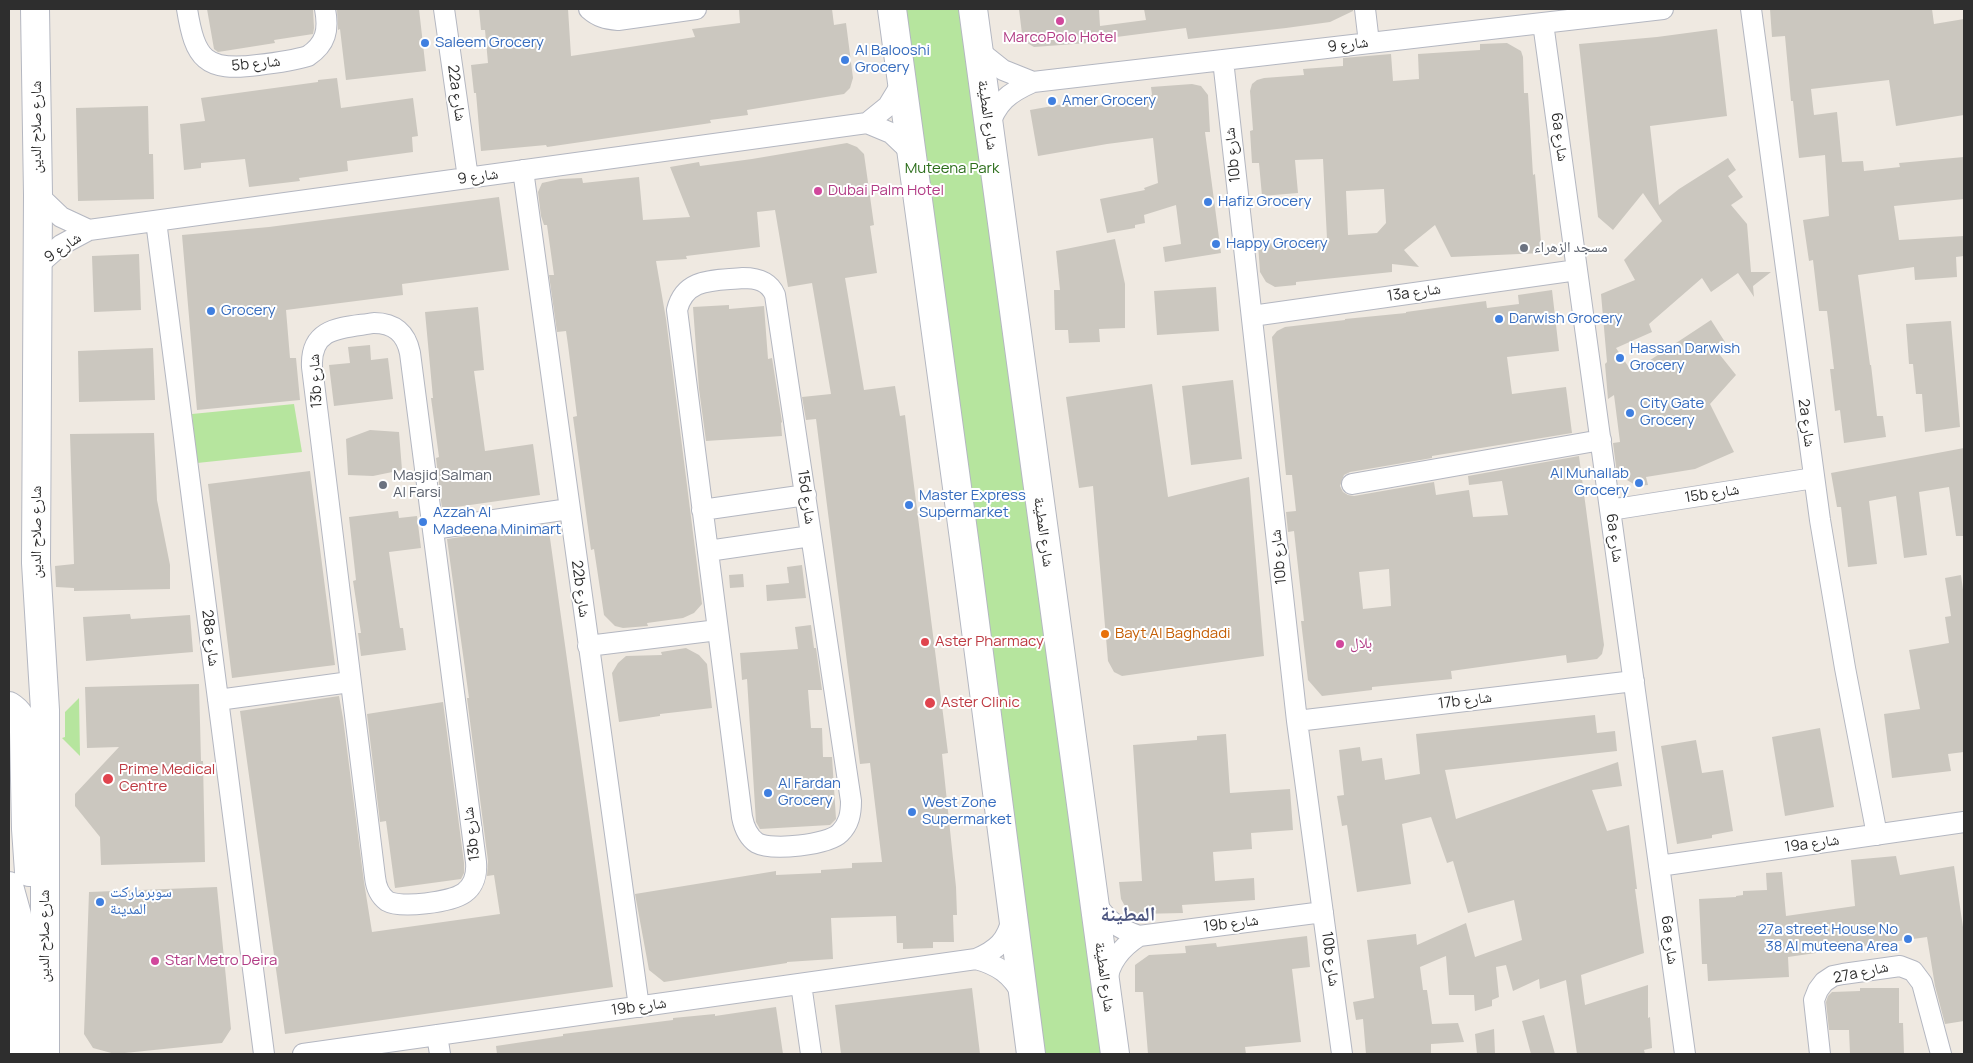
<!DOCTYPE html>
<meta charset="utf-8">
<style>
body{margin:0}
#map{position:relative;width:1973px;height:1063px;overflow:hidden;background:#efe9e1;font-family:Manrope,sans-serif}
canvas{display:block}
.frame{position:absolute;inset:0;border:10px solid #2e2e2e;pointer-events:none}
</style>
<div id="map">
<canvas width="1973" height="1063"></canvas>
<div class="frame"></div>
</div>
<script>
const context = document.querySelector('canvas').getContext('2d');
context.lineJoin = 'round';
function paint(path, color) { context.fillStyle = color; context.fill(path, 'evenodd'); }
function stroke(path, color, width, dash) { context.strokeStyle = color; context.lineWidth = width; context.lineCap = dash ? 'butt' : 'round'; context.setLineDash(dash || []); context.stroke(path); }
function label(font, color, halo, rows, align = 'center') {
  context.font = font + ' Manrope,"Noto Naskh Arabic",sans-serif'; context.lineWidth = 4; context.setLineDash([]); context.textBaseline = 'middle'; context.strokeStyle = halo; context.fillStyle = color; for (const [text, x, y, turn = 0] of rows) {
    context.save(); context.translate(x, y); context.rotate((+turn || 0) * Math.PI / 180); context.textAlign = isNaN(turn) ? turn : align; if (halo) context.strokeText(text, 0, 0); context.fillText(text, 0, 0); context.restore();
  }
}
paint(new Path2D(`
 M894,9H965L1109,1054H1039Z
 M294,404L302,452L197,463L192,414Z
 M79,698L80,756L62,738L65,737V712Z`), '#b6e59e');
paint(new Path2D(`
 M207,9H313L314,28L313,34L274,40L275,43L218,52L214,49Z
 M337,9H419L426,71L346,80L340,29L338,30Z
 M479,9H568L571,56L695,37L692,29L740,23L739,9H832L834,25L846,23L853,78L850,88L844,94L747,110L748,115L710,120L711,123L547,147L546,145L481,151L476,93H474L471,65L488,63L485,30H481Z
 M1019,9H1099L1100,26L1146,20L1144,9H1353V11L1330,22L1286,28L1188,39L1186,28L1101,39L1102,42L1034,47L1027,43L1022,34Z
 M1770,9H1932L1934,24L1964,19V115L1896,126L1889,80L1811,89L1814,115L1837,112L1842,162L1863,161L1864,171L1900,167L1899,163L1964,157V199L1894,206L1899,240L1964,236V256L1956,257L1957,277L1915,280L1914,267L1858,275L1870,365H1871L1877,416H1883L1886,437L1844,443L1840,410L1835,411L1830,369H1834L1827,311H1819L1813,260L1809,261L1803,220L1829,216L1825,155L1799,158L1793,101H1791L1785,36L1772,37Z
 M1717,29L1727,116L1650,126L1659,205L1679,189L1728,158L1736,170L1728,176L1743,197L1731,205L1747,224L1751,272H1771L1753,286L1754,297L1738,273L1711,292L1702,278L1649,324L1652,332L1616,348L1632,372L1711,320L1725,342L1716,350L1736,375L1710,404L1734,452L1695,469L1646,477L1648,485L1637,486L1617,474L1613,443L1620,442L1614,395L1608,399L1605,364L1607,362L1601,294L1635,280L1624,260L1662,221L1643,193L1613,230L1598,217L1579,44L1657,37Z
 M1507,43L1521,51L1523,57L1524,93H1528L1533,175L1535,174L1542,253L1451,257L1435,225L1404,250L1419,267L1392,264V272L1296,282V285L1275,287L1266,282L1260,272L1258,244L1327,239L1323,159L1295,160L1298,193L1262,196L1259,163H1252L1250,131L1253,130L1250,91L1252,84L1257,80L1264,78L1304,75L1303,69L1343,66V58L1391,54L1393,81L1419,79L1418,54L1480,50V44ZM1384,189L1386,223L1377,233L1348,235L1346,191Z
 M337,78L341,108L413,98L418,136L412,137L413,152L347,161L348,171L299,178L300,181L249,187L245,159L201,163V168L184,170L180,124L205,121L201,98L318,82V80Z
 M1192,84L1201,86L1208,95L1210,132H1205L1221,253L1165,262L1163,247L1181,244L1176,205L1144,215L1145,223L1135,225V228L1107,233L1100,199L1145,190L1144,188L1158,183L1153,138L1107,144L1038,156L1030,110L1086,100L1087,107L1127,102L1126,98L1152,95L1151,87Z
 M148,106L149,154H153L154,199L78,201L76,108Z
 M847,143L857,147L864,154L874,225L870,226L877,273L845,278L864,390L895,386L900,416L905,415L948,753L942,754L956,887L957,915H953L954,942H933V948L903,949V943H897L896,916L831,918L833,959L787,962V963L664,982L649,970L635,894L776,871V875L821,873V870L852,868V863L882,862L870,763L860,764L816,419L806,420L802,397L831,394L812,283L788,287L775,210L757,212L760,247L686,256L687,259L656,261L666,319L702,604L694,613L683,618L647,623L648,626L623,628L615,626L604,615L594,549L591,550L573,417L577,416L568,345L566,331L557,332L549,275H554L547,225H544L541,216L538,192L542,183L560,179L582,178L583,183L639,177L643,220L690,217L670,167L699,162L700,166L752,159Z
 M499,197L509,270L402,284L403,295L286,310L290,358H296L300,400L197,410L182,235L269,227Z
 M1115,239L1125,284V328L1099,329L1100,342L1069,343L1068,330H1055L1054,290H1060L1056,251Z
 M139,254L141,310L94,312L92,256Z
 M1216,287L1219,331L1157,335L1154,291Z
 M1552,290L1559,351L1507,357L1512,394L1566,387L1572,433L1432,456V458L1350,472L1344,475L1340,486L1343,492L1348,495L1354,496L1434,482L1436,495L1469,490L1473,517L1508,515L1502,481L1469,485L1468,476L1579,456L1604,645L1602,654L1597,659L1567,663L1566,655L1451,671L1452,679L1372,687V690L1322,696L1308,680L1301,621H1304L1294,531L1288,532L1286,512L1296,511L1292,475H1286L1272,337L1277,331L1285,327L1345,320V319L1406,313V312L1486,301L1487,308L1519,304L1518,295ZM1389,569L1391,606L1363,609L1359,572Z
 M729,305V309L764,306L768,359L772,358L782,422L781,423L782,436L706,441L699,389L693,307Z
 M478,307L484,370L474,371L485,451L533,444L540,495L442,509L436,458L439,457L431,398H433L425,312Z
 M1951,321L1960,427L1925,432L1922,394H1916L1913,364H1909L1906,324Z
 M370,345L371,360L388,358L393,399L334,406L329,365L350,363L348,347Z
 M153,348L155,400L79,402L78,351Z
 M1233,380L1242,459L1191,465L1182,386Z
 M1152,384L1168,497L1249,477L1264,656L1122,676L1114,672L1108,661L1093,486L1079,488L1066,397Z
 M370,430L399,432L402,470L373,476L348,475L346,439Z
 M154,433L157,500L170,565V589L74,591V588L56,587L55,566L74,564L70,434Z
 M1964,448V536H1956L1949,487L1919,492L1927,555L1904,558L1896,496L1869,501L1877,564L1848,567L1841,507H1837L1831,473Z
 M310,471L335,665L232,678L208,484Z
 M398,511L399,518L417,516L421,548L389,552L400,628H403L406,650L361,656L358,633H361L353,581L356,580L349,517Z
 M548,524L613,987L285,1034L240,711L339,696L343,718L364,882L372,932L500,914L494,875L487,876L488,861L467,698H469L447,539Z
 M802,565L806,598L767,601L766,585L789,583L787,567Z
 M743,574L744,587L730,588L729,575Z
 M1961,575L1964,597V752L1948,754L1951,771L1892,778L1884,714L1920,709L1909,650L1949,643L1945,617L1951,616L1945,578Z
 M130,614L131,619L190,615L193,652L86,661L83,617Z
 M811,625L814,648H816L822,690H808L811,728H822L823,757H832L836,819L830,825L760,829L756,822L747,679L742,680L740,653L798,649L795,627Z
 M686,648L699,655L707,664L712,708L660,714V716L619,722L612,673L618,663L626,656L662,655L661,652Z
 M199,684L201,761H203L205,862L101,865L100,837L75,806V794L119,747L87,748L85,687Z
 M443,702L464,863V873L461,879L395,888L386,821L380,822L367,714Z
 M1595,715L1597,733L1615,731L1617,751L1445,770L1456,819L1618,762L1622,786L1592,790L1607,831L1629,825L1637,889H1635L1644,953L1581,975L1585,1005L1648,985V1018L1650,1017L1652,1048L1644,1050L1645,1054H1577L1566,980L1540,989L1539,979L1513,991L1506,965L1496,967L1499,997L1492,1000V1006L1475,1011L1474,995H1449L1446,956L1420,967L1423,990H1427L1432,1024L1458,1023L1464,1042L1431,1044V1054H1366L1363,1019L1356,1020L1353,1002L1374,998L1367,940L1416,934L1417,945L1466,923L1475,957L1522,940L1514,900L1468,913L1453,861L1447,863L1431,817L1402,824L1411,884L1357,892L1347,825L1342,826L1337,796L1344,795L1339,750L1360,747L1362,761L1382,758L1385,780L1420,774L1416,734Z
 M1820,728L1834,807L1785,816L1772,737Z
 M1226,734L1230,793L1290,789L1293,830L1251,833L1252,849L1213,852L1215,881L1254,878L1255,900L1182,905L1183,913L1139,914L1127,910L1121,899L1119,882L1142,881L1133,745L1197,740V736Z
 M1696,740L1702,773L1723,770L1733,831L1712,835V838L1677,844L1661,746Z
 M1896,856L1900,875L1954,866L1964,934V1021L1945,1024L1935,986L1927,937L1788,957L1789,977L1708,981L1707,964H1702L1699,899L1736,897V896L1743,895V891L1767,890L1766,873L1782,872L1786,916L1855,906L1851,860Z
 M217,887L231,1029L222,1043L115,1054L93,1048L84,1034L89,892Z
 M1307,936L1310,967L1292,969L1301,1042L1245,1047L1246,1054H1148L1143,992H1135V965L1149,955L1186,953L1185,946L1216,943L1217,947Z
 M972,988L980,1054H841L835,1005Z
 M1860,988H1899V1023H1903L1904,1054H1850L1849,1030H1829L1826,1002L1828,996L1832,992L1860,991Z
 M776,1007L783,1054H497L496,1046L563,1036V1034L673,1020V1018L715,1014V1016Z
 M1544,1015L1555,1054H1531L1522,1021Z
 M1494,1029L1495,1054H1477L1475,1034Z`), '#cbc7bf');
const street = new Path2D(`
 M187,9C195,59 205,72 258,65C275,63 292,61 308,56C326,44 329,30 325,9
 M444,9L468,178
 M589,9C598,17 606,19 618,20L696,9
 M1365,9L1369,43
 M1751,9L1820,520L1845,668L1877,835
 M1543,23L1685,1054
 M978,50L1003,70L1033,82
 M1223,60L1297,721L1342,1054
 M867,123L891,133L911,152
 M988,128C997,102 1008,93 1033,82L1663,9
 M523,170L639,1007
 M38,195L61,217L89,230
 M156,221L264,1054
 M37,266L61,245L89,230L867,123L888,106L902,83
 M743,278C757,278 769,281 775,295L851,801C851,814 849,824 840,833C828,845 772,851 757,843C748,837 744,827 742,817L677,310C685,277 715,281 743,278Z
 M1252,316L1577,270
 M374,323C394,323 406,333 410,353L476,862C477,874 474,886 464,893C451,902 401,909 387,901C379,895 376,887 375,877L312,367C310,326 343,328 374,323Z
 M1352,484L1601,440
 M702,510L806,495
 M1610,510L1814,478
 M433,529L569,509
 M708,551L811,536
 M588,646L718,630
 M218,700L350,682
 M1297,721L1634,681
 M1659,866L1964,822
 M1095,902C1106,920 1119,929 1139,936L1323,912
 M976,959C998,965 1011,974 1022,994
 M1107,982C1109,961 1122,947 1139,936
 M801,984L811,1054
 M437,1035L440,1054
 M303,1054L976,959C997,950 1007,941 1012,918
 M1820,1054L1814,1000L1818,990L1824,982L1833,976L1843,974L1900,966L1913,971L1922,983L1941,1054`);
const secondary = new Path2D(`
 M35,9L38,195L36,563L45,710V1054
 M892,9L965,546L1031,1054
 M973,9L1115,1054
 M9,706C19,712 23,720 24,731L26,829L29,872
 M9,886L17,915L22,1054`);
stroke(street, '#b4b7c1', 22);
stroke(secondary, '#b4b7c1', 30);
stroke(street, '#fff', 20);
stroke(secondary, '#fff', 28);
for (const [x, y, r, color] of [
 [1060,21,5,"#d1479c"],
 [425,43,5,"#3f7fe0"],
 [845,60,5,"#3f7fe0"],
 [1052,101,5,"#3f7fe0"],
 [818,191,5,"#d1479c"],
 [1208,202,5,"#3f7fe0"],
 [1216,244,5,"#3f7fe0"],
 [1524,248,5,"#6b7280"],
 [211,311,5,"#3f7fe0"],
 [1499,319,5,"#3f7fe0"],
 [1620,358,5,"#3f7fe0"],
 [1630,413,5,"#3f7fe0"],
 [1639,483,5,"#3f7fe0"],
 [383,485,5,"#6b7280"],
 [909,505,5,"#3f7fe0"],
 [423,522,5,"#3f7fe0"],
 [1105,634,5,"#e8710a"],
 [925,642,5,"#e0444e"],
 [1340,644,5,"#d1479c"],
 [930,703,6,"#e0444e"],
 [108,779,6,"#e0444e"],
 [768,793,5,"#3f7fe0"],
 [912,812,5,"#3f7fe0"],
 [100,902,5,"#3f7fe0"],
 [1908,939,5,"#3f7fe0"],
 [155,961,5,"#d1479c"]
]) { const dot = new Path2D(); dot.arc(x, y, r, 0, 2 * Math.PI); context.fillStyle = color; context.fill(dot); stroke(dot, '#fff', 2); }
label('15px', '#b23c85', '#fff', [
 ["MarcoPolo Hotel",1060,38,"center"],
 ["Dubai Palm Hotel",828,191],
 ["بلال",1350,644],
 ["Star Metro Deira",165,961]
], 'left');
label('15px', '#366cbe', '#fff', [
 ["Saleem Grocery",435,43],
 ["Al Balooshi",855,51],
 ["Grocery",855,68],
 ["Amer Grocery",1062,101],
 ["Hafiz Grocery",1218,202],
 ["Happy Grocery",1226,244],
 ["Grocery",221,311],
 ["Darwish Grocery",1509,319],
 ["Hassan Darwish",1630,349],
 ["Grocery",1630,366],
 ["City Gate",1640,404],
 ["Grocery",1640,421],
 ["Al Muhallab",1629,474,"right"],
 ["Grocery",1629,491,"right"],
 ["Master Express",919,496],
 ["Supermarket",919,513],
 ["Azzah Al",433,513],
 ["Madeena Minimart",433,530],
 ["Al Fardan",778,784],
 ["Grocery",778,801],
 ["West Zone",922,803],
 ["Supermarket",922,820],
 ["سوبرماركت",110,893],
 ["المدينة",110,910],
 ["27a street House No",1898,930,"right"],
 ["38 Al muteena Area",1898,947,"right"]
], 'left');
label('15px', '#2e2e2e', '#fff', [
 ["شارع 9",1348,45,-7],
 ["5b شارع",256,64,-6],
 ["22a شارع",456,93,82],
 ["شارع المطينة",987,115,82],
 ["شارع صلاح الدين",37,127,-90],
 ["6a شارع",1559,137,82],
 ["10b شارع",1233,155,-96],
 ["شارع 9",478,177,-8],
 ["شارع 9",63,248,-34],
 ["13a شارع",1414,293,-8],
 ["13b شارع",316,381,-93],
 ["2a شارع",1806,423,82],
 ["15b شارع",1712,494,-9],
 ["15d شارع",806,497,82],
 ["شارع صلاح الدين",37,532,-90],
 ["شارع المطينة",1043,532,82],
 ["6a شارع",1614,538,82],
 ["10b شارع",1279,557,-96],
 ["22b شارع",580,589,82],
 ["28a شارع",210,638,83],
 ["17b شارع",1465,701,-7],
 ["13b شارع",472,834,-97],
 ["19a شارع",1812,844,-8],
 ["19b شارع",1231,924,-7],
 ["شارع صلاح الدين",45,936,-90],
 ["6a شارع",1669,940,82],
 ["10b شارع",1330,959,82],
 ["27a شارع",1861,973,-12],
 ["شارع المطينة",1104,977,82],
 ["19b شارع",639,1007,-8]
]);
label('15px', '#2c6e1b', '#fff', [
 ["Muteena Park",952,169]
]);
label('15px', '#5b616d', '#fff', [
 ["مسجد الزهراء",1534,248],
 ["Masjid Salman",393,476],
 ["Al Farsi",393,493]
], 'left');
label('15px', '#c56008', '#fff', [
 ["Bayt Al Baghdadi",1115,634]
], 'left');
label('15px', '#be3a42', '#fff', [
 ["Aster Pharmacy",935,642],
 ["Aster Clinic",941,703],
 ["Prime Medical",119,770],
 ["Centre",119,787]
], 'left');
label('bold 20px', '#4d5680', '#fff', [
 ["المطينة",1128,915]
]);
</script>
